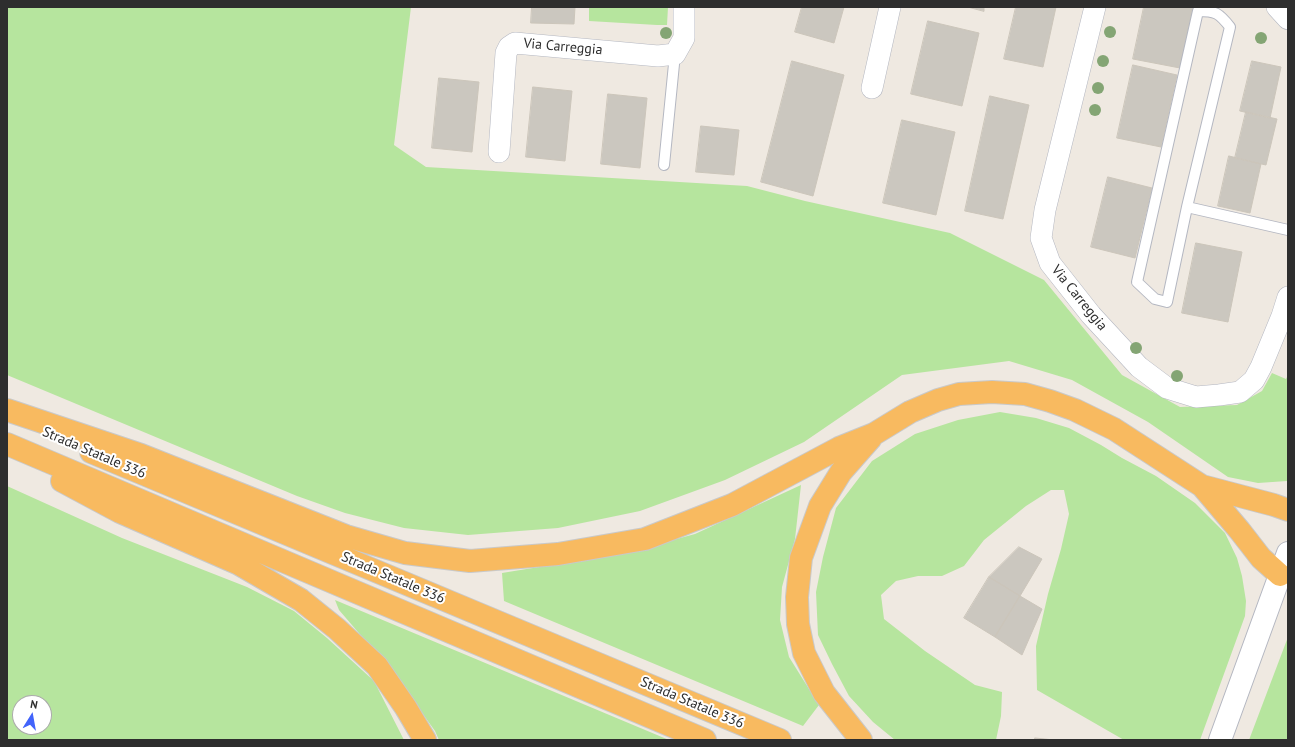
<!DOCTYPE html>
<style>
body{margin:0}
#map{position:relative;width:1295px;height:747px;overflow:hidden;background:#efe9e1;font-family:"PT Sans",sans-serif}
canvas{display:block}
.frame{position:absolute;inset:0;border:8px solid #2e2e2e;pointer-events:none}
.north{position:absolute;left:12px;top:695px;width:40px;height:40px;box-sizing:border-box;background:#fff;border:1px solid #ababab;border-radius:50%;rotate:11deg;font-size:11px;font-weight:700;line-height:16px;text-align:center;color:#2e2e2e}
.north::after{content:'';display:block;margin:auto;width:14px;height:18px;background:#4264fb;clip-path:polygon(50% 0,100% 100%,50% 72%,0 100%)}
</style>
<div id="map">
<canvas width="1295" height="747"></canvas>
<div class="frame"></div>
<div class="north">N</div>
</div>
<script>
const context = document.querySelector('canvas').getContext('2d');
context.lineJoin = 'round';
function paint(path, color) { context.fillStyle = color; context.fill(path, 'evenodd'); }
function stroke(path, color, width, dash) { context.strokeStyle = color; context.lineWidth = width; context.lineCap = dash ? 'butt' : 'round'; context.setLineDash(dash || []); context.stroke(path); }
function label(font, color, halo, rows, align = 'center') {
  context.font = font + ' "PT Sans",sans-serif'; context.lineWidth = 4; context.setLineDash([]); context.textBaseline = 'middle'; context.strokeStyle = halo; context.fillStyle = color; for (const [text, x, y, turn = 0] of rows) {
    context.save(); context.translate(x, y); context.rotate((+turn || 0) * Math.PI / 180); context.textAlign = isNaN(turn) ? turn : align; if (halo) context.strokeText(text, 0, 0); context.fillText(text, 0, 0); context.restore();
  }
}
paint(new Path2D(`
 M7,7H411L394,145L426,167L747,186L805,201L950,233L1044,280L1122,375L1180,407L1237,405L1262,391L1272,373L1286,379L1288,375V480L1287,481L1258,483L1228,477L1148,422L1072,380L1009,361L902,375L804,442L725,480L640,511L558,528L468,535L404,528L345,513L297,496L7,375Z
 M589,7H668L667,25H657L589,21Z
 M1000,412L1036,418L1069,428L1101,445L1122,458L1156,476L1195,503L1225,533L1237,558L1242,576L1246,601L1245,616L1200,740H1124L1037,690L1036,646L1048,594L1061,549L1069,514L1064,490H1051L1026,506L984,540L964,566L942,576H918L896,581L881,595L884,619L925,651L975,685L1002,692L1001,716L996,740H895L873,722L849,696L832,664L818,635L816,592L823,557L836,508L872,461L915,434L958,420Z
 M801,485L795,539L782,587L780,620L789,657L819,705L803,726L504,601L502,573L625,553L695,534Z
 M7,486L122,538L247,587L294,611L327,638L374,681L404,740H7ZM20,703H44V727H20Z
 M335,600L669,740H439L435,731L395,675L339,610Z
 M1288,637V740H1249Z`), '#b6e59e');
const building = new Path2D(`
 M532,7H575L574,24L531,23Z
 M802,7H844L834,43L795,32Z
 M968,7H984V11Z
 M1016,7H1056L1043,67L1004,59Z
 M1144,7H1193L1180,68L1133,59Z
 M928,21L979,33L962,106L911,94Z
 M792,61L844,75L813,196L761,182Z
 M1252,61L1281,67L1270,118L1240,111Z
 M1133,65L1177,75L1161,147L1117,138Z
 M439,78L479,82L472,152L432,148Z
 M533,87L572,91L565,161L526,157Z
 M608,94L647,98L640,168L601,164Z
 M990,96L1029,105L1003,219L965,211Z
 M1246,112L1277,119L1266,165L1235,158Z
 M902,120L955,132L936,215L883,203Z
 M701,126L739,130L734,175L696,172Z
 M1229,156L1261,164L1250,213L1218,206Z
 M1108,177L1152,188L1135,258L1091,247Z
 M1196,243L1242,252L1228,322L1182,313Z
 M1019,547L1042,559L1020,596L989,577Z
 M989,577L1020,596L995,637L964,618Z
 M1020,596L1042,609L1022,655L995,637Z
 M1035,738L1054,740H1035Z`);
paint(building, '#cbc7bf');
stroke(building, '#cbc5ba', 1);
const service = new Path2D(`
 M1198,11C1216,11 1219,13 1230,27L1187,207L1167,302L1155,299L1137,282Z
 M664,165L675,54
 M1187,207L1288,230`);
const minor = new Path2D(`
 M1095,7L1045,210L1041,238L1050,263L1091,315L1139,367L1167,388L1196,397L1219,395L1240,392L1254,380L1261,367L1282,316L1288,297
 M1277,7L1288,19
 M872,88L890,7
 M499,152L506,53L509,47L515,43L658,56L675,54L684,38V7`);
const tertiary = new Path2D(`
 M1220,740L1288,553`);
const trunk = new Path2D(`
 M7,410L141,455L346,536L405,553L470,561L558,554L645,539L732,505L839,448L874,434L910,412L938,400L959,394L992,392L1025,394L1050,401L1075,410L1114,429L1202,486L1240,531L1261,558L1280,575
 M7,444L705,740
 M91,452L780,740
 M62,481L120,512L239,564L301,600L337,629L377,666L406,708L425,740
 M1202,486L1274,505L1288,510
 M861,740L824,693L804,653L798,624L797,597L801,558L820,506L841,472L871,438`);
stroke(service, '#b4b7c1', 12);
stroke(minor, '#b4b7c1', 22);
stroke(tertiary, '#b4b7c1', 24);
stroke(trunk, '#c9c9c9', 24);
stroke(service, '#fff', 10);
stroke(minor, '#fff', 21);
stroke(tertiary, '#fff', 22);
stroke(trunk, '#f8ba60', 22);
context.fillStyle = '#84a574';
for (const [x, y] of [
 [1110,32],
 [666,33],
 [1261,38],
 [1103,61],
 [1098,88],
 [1095,110],
 [1136,348],
 [1177,376]
]) { context.beginPath(); context.arc(x, y, 6, 0, 2 * Math.PI); context.fill(); }
label('14px', '#2e2e2e', '#fff', [
 ["Via Carreggia",563,47,5],
 ["Via Carreggia",1079,298,51],
 ["Strada Statale 336",94,453,23],
 ["Strada Statale 336",393,578,23],
 ["Strada Statale 336",692,703,23]
]);
</script>
